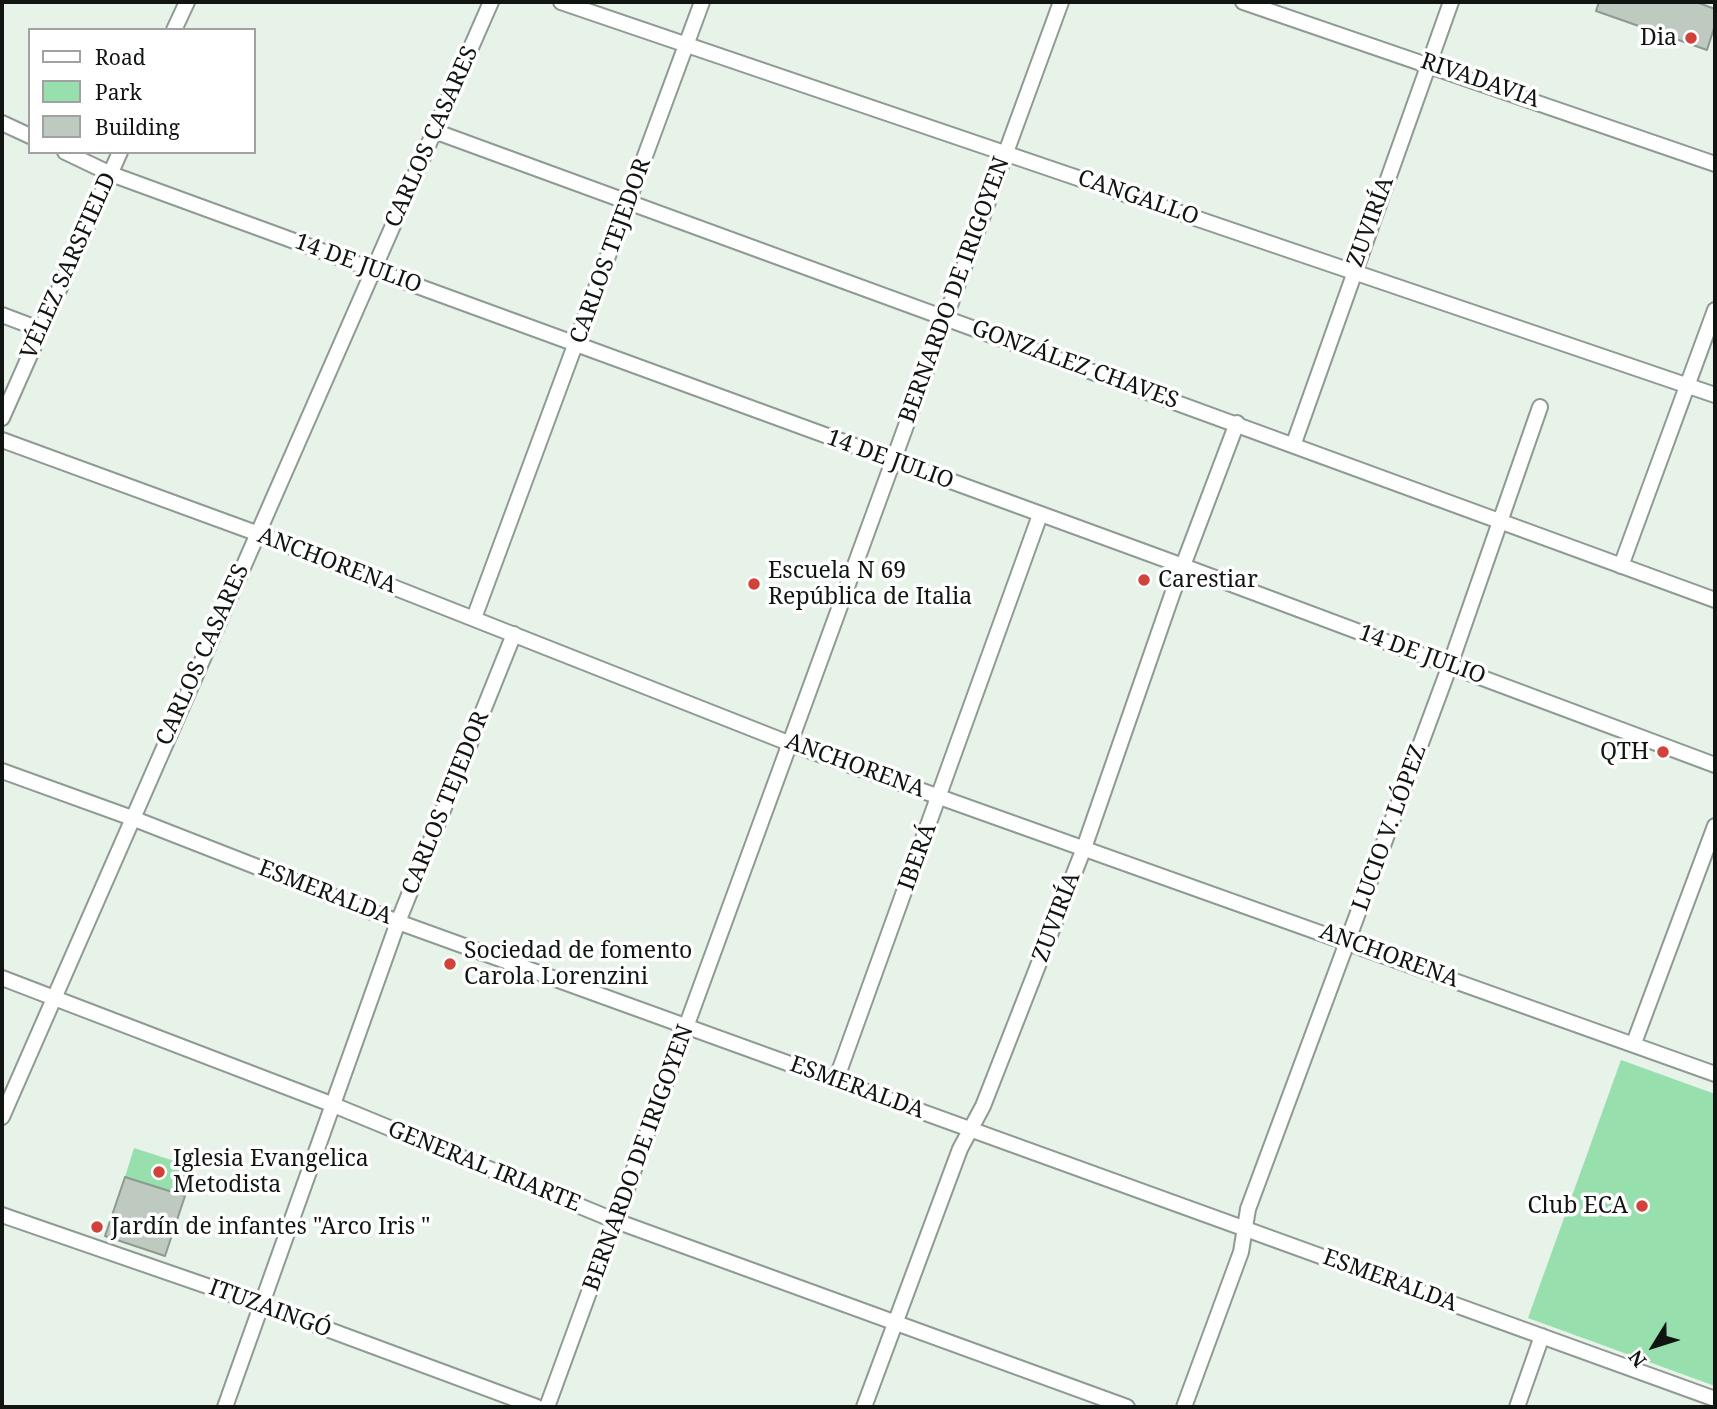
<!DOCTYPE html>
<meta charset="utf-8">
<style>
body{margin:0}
#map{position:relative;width:1717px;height:1409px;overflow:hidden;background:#e7f2e9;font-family:"Noto Serif",serif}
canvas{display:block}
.frame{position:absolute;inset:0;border:4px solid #111512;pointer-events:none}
.legend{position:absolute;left:28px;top:28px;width:228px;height:126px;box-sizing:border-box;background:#fff;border:2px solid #a0a1a0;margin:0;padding:9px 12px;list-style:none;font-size:21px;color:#111512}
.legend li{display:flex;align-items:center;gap:14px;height:35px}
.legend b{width:35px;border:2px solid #a0a1a0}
.north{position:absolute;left:1619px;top:1311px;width:70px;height:70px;-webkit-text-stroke:5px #fff;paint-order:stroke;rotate:232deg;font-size:19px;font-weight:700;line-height:28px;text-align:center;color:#111512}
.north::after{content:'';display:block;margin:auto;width:24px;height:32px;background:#111512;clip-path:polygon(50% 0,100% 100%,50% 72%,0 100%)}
</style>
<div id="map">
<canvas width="1717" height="1409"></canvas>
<div class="frame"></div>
<ul class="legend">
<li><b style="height:9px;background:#fff"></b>Road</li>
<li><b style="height:19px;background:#97dfac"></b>Park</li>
<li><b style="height:19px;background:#bec9c0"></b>Building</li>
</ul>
<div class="north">N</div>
</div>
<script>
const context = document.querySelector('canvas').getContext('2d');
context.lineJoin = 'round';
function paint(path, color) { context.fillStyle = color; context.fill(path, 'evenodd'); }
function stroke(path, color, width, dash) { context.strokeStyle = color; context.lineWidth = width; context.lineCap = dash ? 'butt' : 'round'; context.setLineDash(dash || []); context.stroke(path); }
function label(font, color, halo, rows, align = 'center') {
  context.font = font + ' "Noto Serif",serif'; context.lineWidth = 7; context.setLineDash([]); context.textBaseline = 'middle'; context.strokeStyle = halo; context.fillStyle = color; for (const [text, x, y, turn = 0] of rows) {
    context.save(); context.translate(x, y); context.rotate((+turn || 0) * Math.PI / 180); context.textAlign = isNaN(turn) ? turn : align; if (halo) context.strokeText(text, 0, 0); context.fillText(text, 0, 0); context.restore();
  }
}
paint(new Path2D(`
 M1621,1060L1715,1094V1386L1528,1318Z
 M134,1148L193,1167L185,1196L125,1177Z`), '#97dfac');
const building = new Path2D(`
 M1599,2H1696L1715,9V25L1707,50L1596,11Z
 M125,1177L185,1196L165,1256L105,1236Z`);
paint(building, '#bec9c0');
stroke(building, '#8e9991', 2);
const minor = new Path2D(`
 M561,2L1715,395
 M1243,2L1715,164
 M174,30L187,2
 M2,123L30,136
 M434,131L1715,600
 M65,152L111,174L1183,566L1715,765
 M2,315L39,329
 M2,418L120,152
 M2,440L256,533L791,744L1715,1074
 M1294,443L1451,2
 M1621,566L1715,310
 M474,618L702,2
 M2,771L132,818L398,922L1715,1399
 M2,978L331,1104L616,1221L1127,1407
 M1634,1043L1715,826
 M836,1080L1040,515
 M2,1117L491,2
 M2,1215L262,1305L537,1407
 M225,1407L398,922L514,634
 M547,1407L1061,2
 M864,1407L960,1149L983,1106L1084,848L1173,592L1237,423
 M1184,1407L1241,1252L1248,1209L1450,665L1540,407
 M1517,1407L1542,1336`);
stroke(minor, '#8f9a92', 18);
stroke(minor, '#fff', 14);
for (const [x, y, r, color] of [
 [1691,38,7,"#d1433a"],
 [1144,580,7,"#d1433a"],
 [754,584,7,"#d1433a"],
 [1663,752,7,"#d1433a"],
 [450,964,7,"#d1433a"],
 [159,1172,7,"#d1433a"],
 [1642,1206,7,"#d1433a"],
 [97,1227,7,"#d1433a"]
]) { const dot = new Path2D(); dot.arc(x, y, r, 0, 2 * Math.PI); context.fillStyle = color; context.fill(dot); stroke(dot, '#fff', 2.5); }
label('23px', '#111512', '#fff', [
 ["Dia",1677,38,"right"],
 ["Escuela N 69",768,571],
 ["República de Italia",768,597],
 ["Carestiar",1158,580],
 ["QTH",1649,752,"right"],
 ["Sociedad de fomento",464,951],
 ["Carola Lorenzini",464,977],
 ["Iglesia Evangelica",173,1159],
 ["Metodista",173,1185],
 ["Club ECA",1628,1206,"right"],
 ["Jardín de infantes \"Arco Iris \"",111,1227]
], 'left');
label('23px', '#111512', '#fff', [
 ["RIVADAVIA",1480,81,19],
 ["CARLOS CASARES",432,137,-66],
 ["CANGALLO",1138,198,19],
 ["ZUVIRÍA",1371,222,-70],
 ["CARLOS TEJEDOR",611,251,-70],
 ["14 DE JULIO",358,264,20],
 ["VÉLEZ SARSFIELD",69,266,-66],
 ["BERNARDO DE IRIGOYEN",955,290,-70],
 ["GONZÁLEZ CHAVES",1075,365,20],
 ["14 DE JULIO",890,460,20],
 ["ANCHORENA",327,561,21],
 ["CARLOS CASARES",203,655,-66],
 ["14 DE JULIO",1422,655,20],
 ["ANCHORENA",855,766,20],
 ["CARLOS TEJEDOR",446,803,-68],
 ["LUCIO V. LÓPEZ",1390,828,-70],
 ["IBERÁ",918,857,-70],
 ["ESMERALDA",325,893,21],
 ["ZUVIRÍA",1057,917,-69],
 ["ANCHORENA",1389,956,20],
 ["ESMERALDA",857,1088,20],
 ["BERNARDO DE IRIGOYEN",639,1158,-70],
 ["GENERAL IRIARTE",484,1167,22],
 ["ESMERALDA",1390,1281,20],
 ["ITUZAINGÓ",270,1309,20]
]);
</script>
